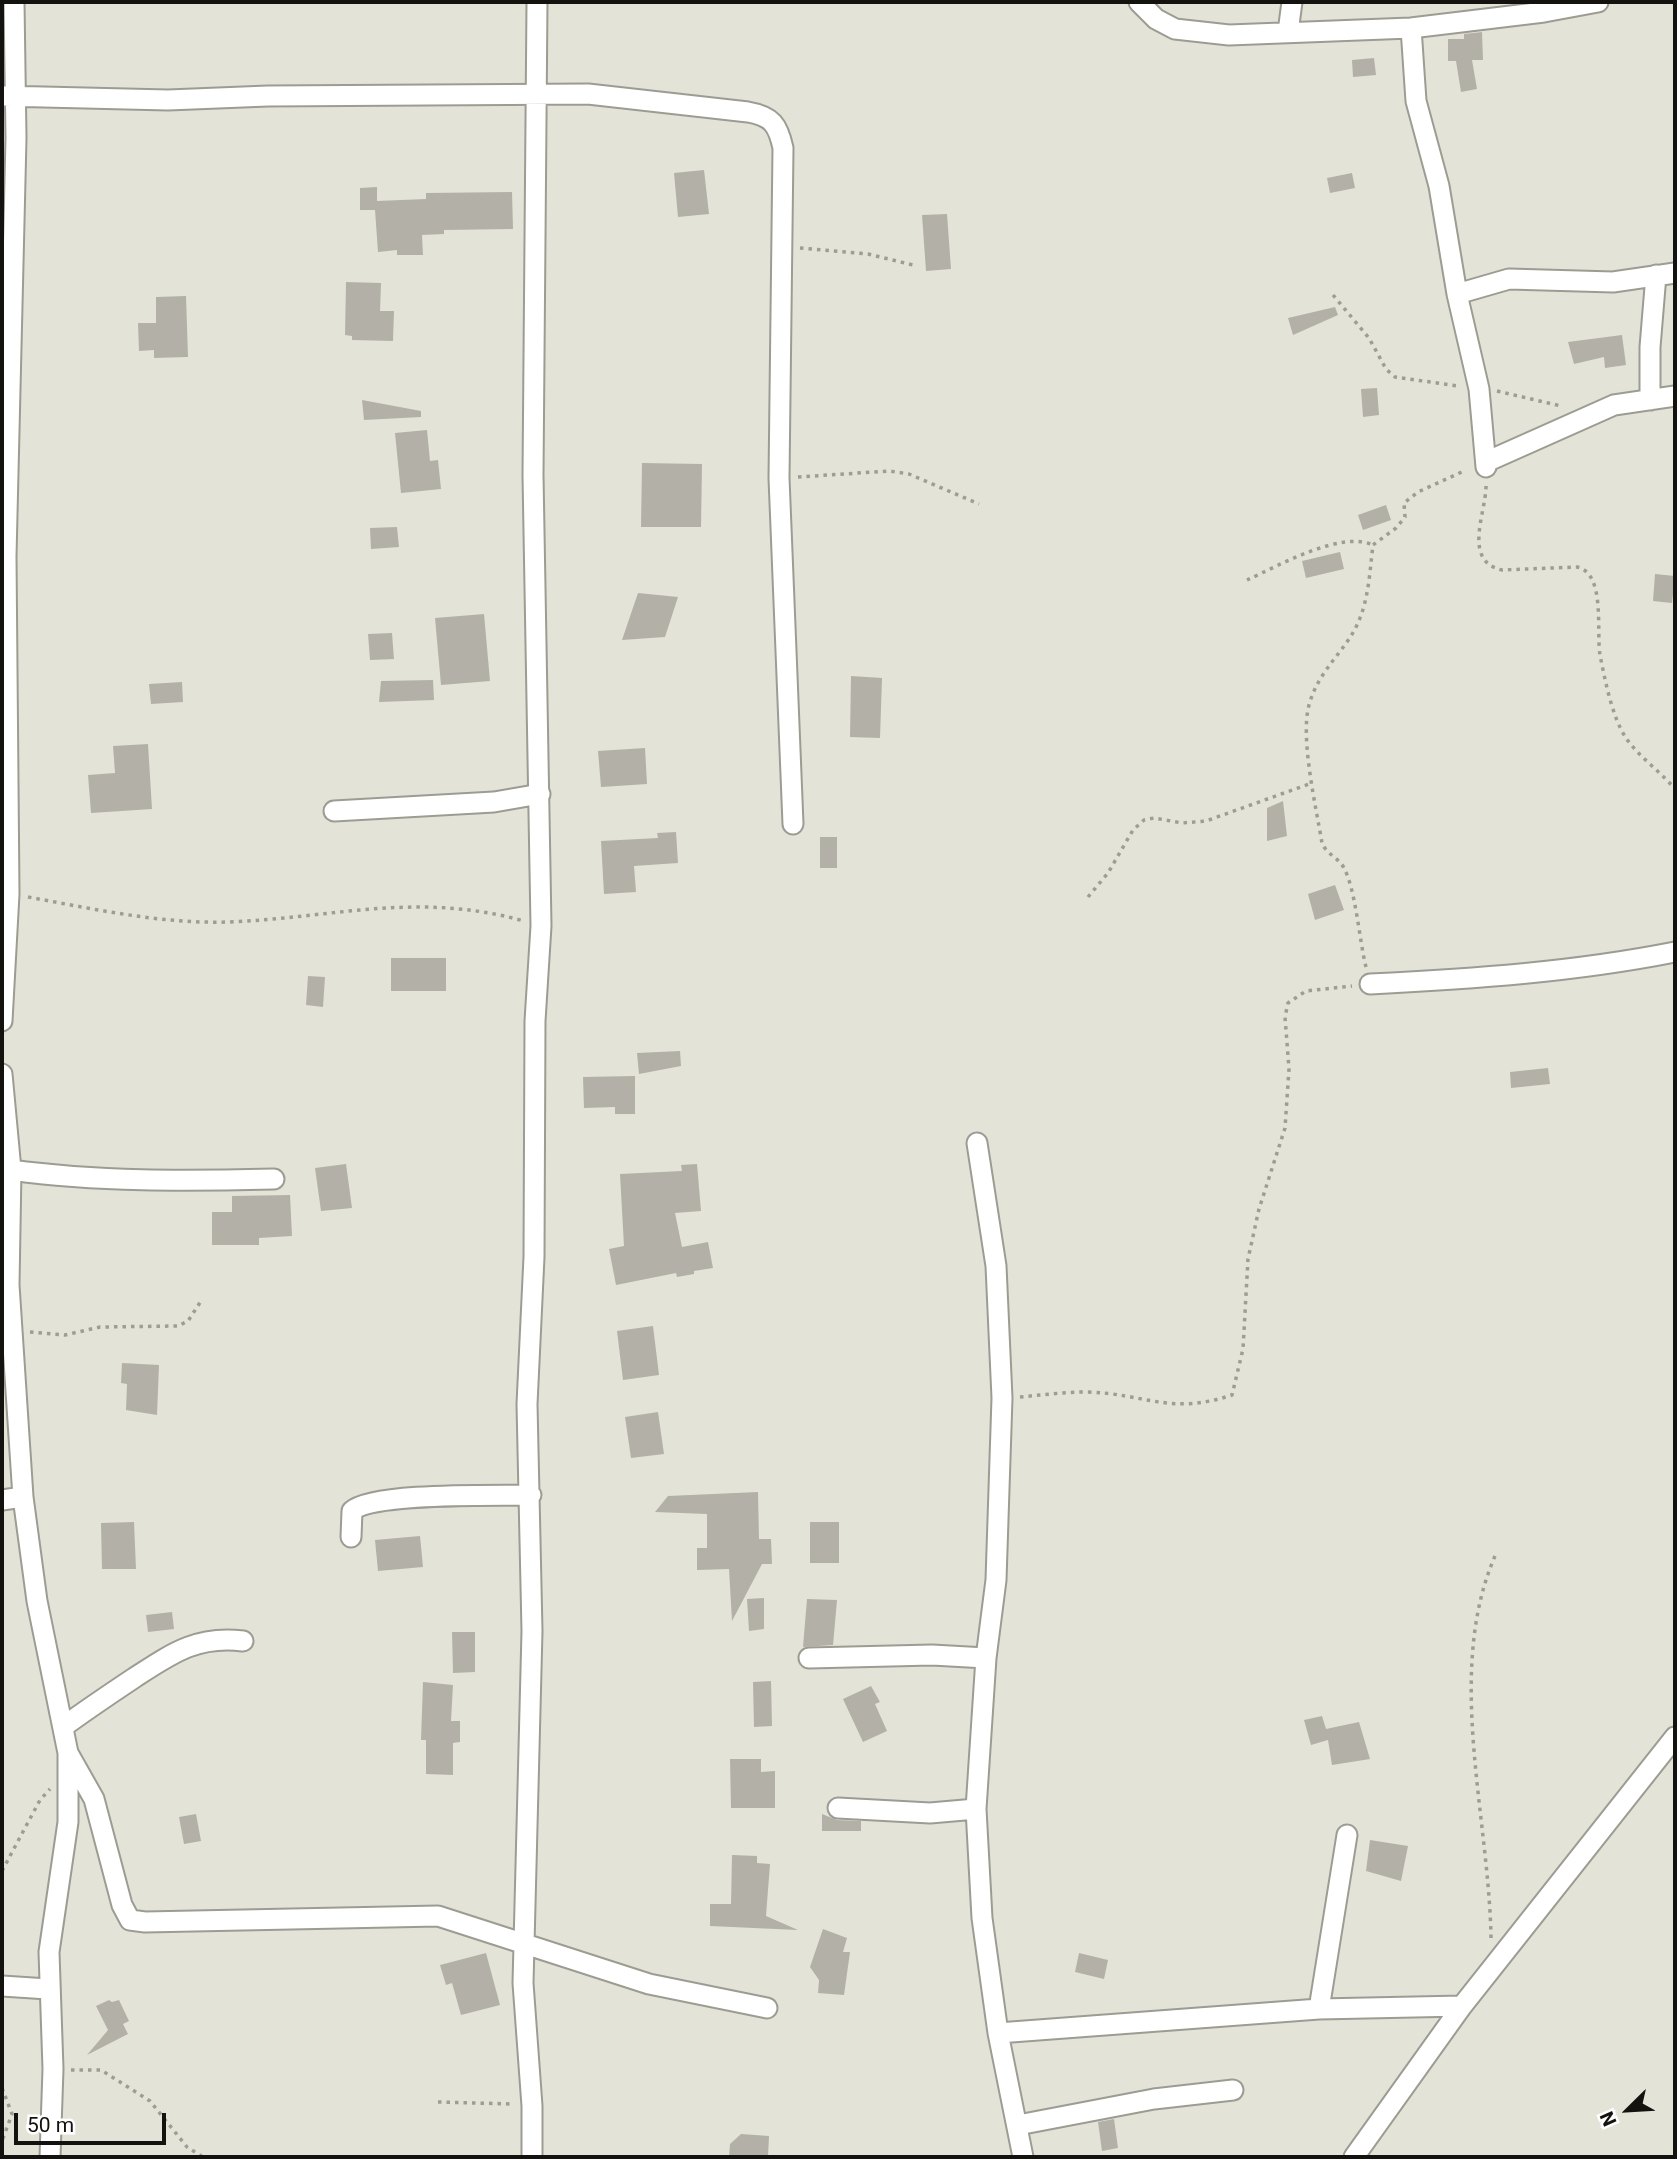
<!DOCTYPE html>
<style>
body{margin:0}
#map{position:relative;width:1677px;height:2159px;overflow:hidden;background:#e4e3d8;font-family:Roboto,sans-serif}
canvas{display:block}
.frame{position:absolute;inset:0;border:4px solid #13120f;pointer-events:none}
.north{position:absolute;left:1593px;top:2075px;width:70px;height:70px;-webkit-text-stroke:5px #fff;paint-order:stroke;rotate:246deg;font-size:19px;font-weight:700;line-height:28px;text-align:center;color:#13120f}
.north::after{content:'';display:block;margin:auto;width:24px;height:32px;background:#13120f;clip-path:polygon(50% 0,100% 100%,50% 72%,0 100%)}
.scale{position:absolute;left:14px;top:2113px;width:152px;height:32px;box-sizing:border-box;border:4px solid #13120f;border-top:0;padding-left:9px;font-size:21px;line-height:24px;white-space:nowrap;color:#13120f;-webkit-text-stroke:5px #fff;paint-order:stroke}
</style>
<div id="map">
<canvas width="1677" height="2159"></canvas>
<div class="frame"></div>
<div class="north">N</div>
<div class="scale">50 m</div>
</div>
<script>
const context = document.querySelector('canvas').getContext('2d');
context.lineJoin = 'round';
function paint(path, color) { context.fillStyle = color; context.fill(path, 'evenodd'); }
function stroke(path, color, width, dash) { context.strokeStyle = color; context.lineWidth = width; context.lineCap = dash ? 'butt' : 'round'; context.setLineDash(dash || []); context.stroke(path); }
paint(new Path2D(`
 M1482,32L1483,60H1472L1477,89L1461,92L1456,61H1448V39H1464V34Z
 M1374,58L1376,75L1353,77L1352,60Z
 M704,170L709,214L678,217L674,173Z
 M1352,173L1355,188L1330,193L1327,178Z
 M377,187V201L426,199V193L512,192L513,229L444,230V234L422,235L423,255H397V250L378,252L375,210H360V188Z
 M947,214L951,269L926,271L922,215Z
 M346,282L381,283L380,311H394L393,341L352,340V336L345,335Z
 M186,296L188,357L154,358V350L139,351L138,323H156V297Z
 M1335,307L1338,315L1293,335L1288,318Z
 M1622,335L1626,365L1605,368L1604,357L1574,364L1568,342Z
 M1377,388L1379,415L1363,417L1361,389Z
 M362,400L421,411V417L364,420Z
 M427,430L430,461L438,460L441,489L401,493L395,433Z
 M642,463L702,464L701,527H641Z
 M1386,505L1391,520L1363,530L1358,515Z
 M397,527L399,547L371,549L370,528Z
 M1340,552L1344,569L1306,578L1302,561Z
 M1655,574L1675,576L1672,603L1653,601Z
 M638,593L678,597L665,637L622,640Z
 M484,614L490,681L441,685L435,618Z
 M392,633L394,659L370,660L368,634Z
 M851,676L882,678L880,738L850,737Z
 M433,680L434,700L379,702L381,681Z
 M182,682L183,702L151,704L149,684Z
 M148,744L152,809L91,813L88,775L115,773L113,746Z
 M645,748L647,784L601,787L598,751Z
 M1283,801L1287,836L1267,841V808Z
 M676,832L678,863L634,866L636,892L604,894L601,841L658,838L657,833Z
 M820,837H837V868H820Z
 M1335,885L1344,910L1315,920L1308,894Z
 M391,958H446V991H391Z
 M308,976L325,977L323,1007L306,1005Z
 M680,1051L681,1066L639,1074L637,1053Z
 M1548,1068L1550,1084L1511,1088L1510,1072Z
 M635,1076V1114H615V1107L584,1108L583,1077Z
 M346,1164L352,1208L321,1211L315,1168Z
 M697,1164L701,1211L675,1213L682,1247L708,1242L713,1268L694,1271V1274L677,1277L676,1273L616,1285L609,1249L624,1246L620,1174L682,1171L681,1165Z
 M290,1195L292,1236L259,1238V1245H212V1212H232V1196Z
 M653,1326L659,1375L623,1380L617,1331Z
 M122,1363L159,1365L157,1415L126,1410L127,1384L121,1383Z
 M658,1412L664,1454L631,1458L625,1417Z
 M758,1492L759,1539H771L772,1564H762L732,1621L729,1569L697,1570V1548H707V1514L655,1512L668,1496Z
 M134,1522L136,1569H102L101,1523Z
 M810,1522H839V1563H810Z
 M420,1536L423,1567L378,1571L375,1540Z
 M764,1598V1629L749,1631L747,1599Z
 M807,1599L837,1600L833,1645L803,1647Z
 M172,1612L174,1629L148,1632L146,1615Z
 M452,1632H475V1672L453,1673Z
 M771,1681L772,1726L754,1727L753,1682Z
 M423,1682L453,1685L451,1721H460V1742L453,1743V1775L426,1774V1740H421Z
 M871,1686L880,1702L875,1704L887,1731L863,1742L843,1699Z
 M1322,1716L1326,1729L1359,1722L1370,1759L1332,1765L1328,1740L1311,1745L1304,1720Z
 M730,1759H761V1772L775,1771V1808H731Z
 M196,1814L201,1841L184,1844L179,1817Z
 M822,1814L837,1820L861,1821V1831H822Z
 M1370,1840L1408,1846L1401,1881L1366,1871Z
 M732,1855L757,1856V1863L770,1864L766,1916L798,1930L710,1926V1904H731Z
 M823,1929L847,1938L843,1952H850L844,1995L818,1993L819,1980L810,1967Z
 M486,1953L500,2005L461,2015L452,1983L446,1985L440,1965Z
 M1079,1953L1108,1960L1104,1979L1075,1972Z
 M109,2000L112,2002L119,2000L129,2021L123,2024L128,2034L87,2055L108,2030L96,2006Z
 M1114,2119L1118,2148L1102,2151L1098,2122Z
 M741,2134L769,2136L768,2157H729L730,2144Z`), '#b3b1a7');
const street = new Path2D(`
 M1139,2L1156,19L1175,29L1229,35L1411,28L1544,12L1598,2
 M1411,28L1416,101L1439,186L1457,294
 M1288,32L1292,2
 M2,96L168,100L268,96L588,94L748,112C772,116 778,125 783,148L779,478L793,824
 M1650,400V347L1656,275
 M1486,462L1614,405L1675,396
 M1486,467L1479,389L1457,294L1509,279L1613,282L1675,273
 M334,811L494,802L540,794
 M1370,984C1472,979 1574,972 1675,952
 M2,1021L9,894L6,556L16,138L14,2
 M2,1074L11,1170L9,1285L23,1497L37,1601L68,1753V1822L49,1952L53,2069L50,2157
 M977,1143L996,1266L1002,1398L996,1580L986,1658L976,1809L982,1918L998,2033L1023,2157
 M11,1170C98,1182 186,1181 274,1179
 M2,1500L23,1497
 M351,1537L352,1511C373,1492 498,1496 531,1495
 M809,1658L932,1655L986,1658
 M63,1727C86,1710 110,1694 134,1678C171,1654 197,1635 243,1641
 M68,1753L94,1799L122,1905L130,1920L145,1922L438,1916L649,1984L767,2008
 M838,1808L930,1813L976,1809
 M2,1986L48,1989
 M1319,2009L1347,1835
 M998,2033L1319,2009L1462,2006
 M1018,2125L1154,2099L1233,2090
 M532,2157V2106L523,1983L532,1631L527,1404L534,1257L535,1021L541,926L533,475L537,2
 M1354,2157L1462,2006L1675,1737`);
stroke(street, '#9d9c92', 23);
stroke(new Path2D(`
 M800,248L868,254L913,265
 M1333,295L1369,338L1386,369L1395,377L1458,386
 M1497,391L1561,406
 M798,477L889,471L909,474L979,504
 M1486,486C1486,513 1462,561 1502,570L1577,567C1606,573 1596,631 1600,655C1605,680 1612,717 1626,738C1639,757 1660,771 1675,789
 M1247,580C1278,566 1341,530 1373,545
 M28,897C94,909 161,924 228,922C334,918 416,891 524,921
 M1088,897L1108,873L1133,830L1144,820L1154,818L1182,823L1206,821L1312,783
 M1366,967C1359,939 1356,891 1344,868C1338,857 1327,855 1322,843C1316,807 1300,738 1309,705C1319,668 1348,650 1360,618C1369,595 1370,569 1373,545L1396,528L1405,517L1404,503L1418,492L1466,470
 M30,1332L65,1335L100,1327L178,1326L188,1321L201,1301
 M1020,1397C1042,1395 1064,1392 1086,1392C1144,1393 1170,1416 1232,1395L1243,1349L1248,1259L1259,1209L1285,1128L1289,1069L1285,1017L1288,1003L1306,991L1352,986
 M2,1871L40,1800L50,1789
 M1491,1938C1489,1816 1445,1671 1495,1556
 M71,2070H101L150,2101L187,2147L203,2157
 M2,2088L12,2114L2,2141
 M438,2102L513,2104`), '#9e9d95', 3.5, [3.5, 5]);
stroke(street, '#fff', 19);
</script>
